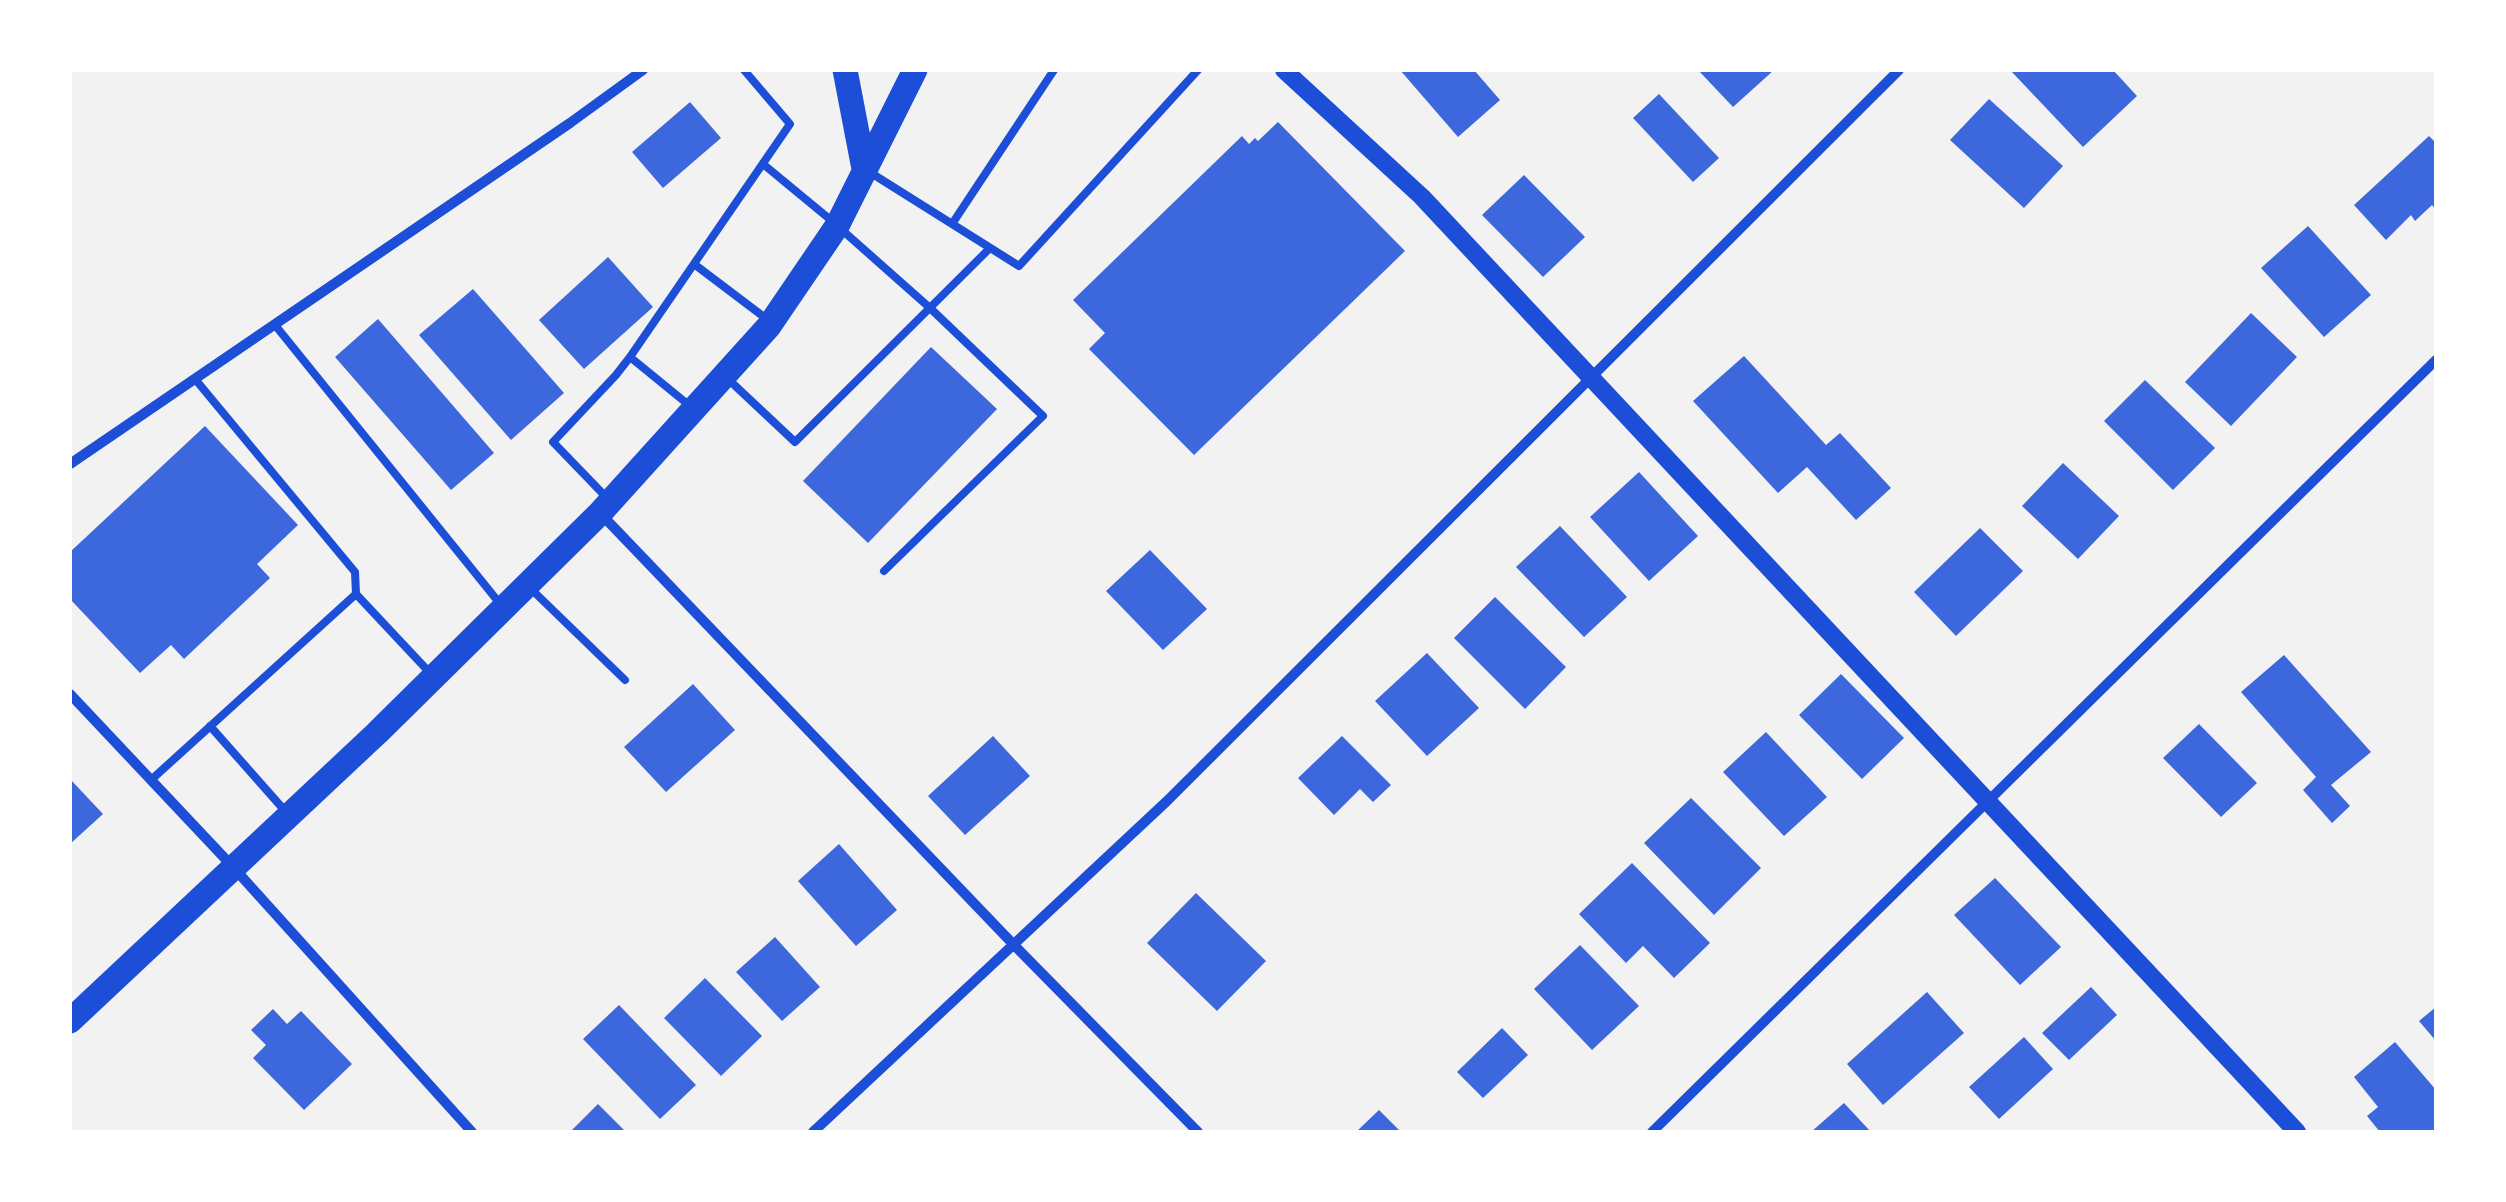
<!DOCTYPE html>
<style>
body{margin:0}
#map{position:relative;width:2506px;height:1202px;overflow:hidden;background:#f2f2f2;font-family:Manrope,sans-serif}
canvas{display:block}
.frame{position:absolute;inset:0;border:72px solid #fff;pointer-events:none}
</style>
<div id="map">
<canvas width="2506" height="1202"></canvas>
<div class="frame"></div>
</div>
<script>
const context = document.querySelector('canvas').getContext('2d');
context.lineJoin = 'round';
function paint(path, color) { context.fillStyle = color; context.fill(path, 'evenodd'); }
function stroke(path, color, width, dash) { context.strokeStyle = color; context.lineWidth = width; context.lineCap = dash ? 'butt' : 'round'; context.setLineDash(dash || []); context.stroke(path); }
paint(new Path2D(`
 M1400,70H1474L1500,100L1458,137Z
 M1698,70H1774L1733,107Z
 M2010,70H2113L2137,96L2083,147Z
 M1659,94L1719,158L1693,182L1633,118Z
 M1989,99L2063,166L2024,208L1950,140Z
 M690,102L721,138L663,188L632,152Z
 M1278,122L1405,251L1194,455L1089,349L1105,333L1073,300L1242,136L1249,144L1255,138L1258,141Z
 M2429,136L2436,143V210L2432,205L2415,221L2411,215L2386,240L2354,205Z
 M1524,175L1585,237L1543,277L1482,215Z
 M2308,226L2371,295L2324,337L2261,268Z
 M608,257L653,307L584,369L539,320Z
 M473,289L564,393L511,440L419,335Z
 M2251,313L2297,357L2231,426L2185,382Z
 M378,319L494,453L451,490L335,357Z
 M931,347L997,409L868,543L803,481Z
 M1744,356L1826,445L1840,433L1891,488L1856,520L1807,467L1778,493L1693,401Z
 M2145,380L2215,448L2173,490L2104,421Z
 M205,426L298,525L257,564L270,578L184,659L171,645L140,673L70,599V552Z
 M2063,463L2119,516L2078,559L2022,506Z
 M1639,472L1698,536L1649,581L1590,517Z
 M1560,526L1627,597L1584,637L1516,567Z
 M1980,528L2023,571L1956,636L1914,592Z
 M1150,550L1207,609L1163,650L1106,591Z
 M1495,597L1566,667L1525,709L1454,638Z
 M1427,653L1479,708L1427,756L1375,701Z
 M2284,655L2371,752L2331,785L2350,806L2332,823L2303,790L2316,777L2241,692Z
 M1841,674L1904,738L1862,779L1799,715Z
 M693,684L735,730L666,792L624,747Z
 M2199,724L2257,783L2221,817L2163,758Z
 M1766,732L1827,797L1784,836L1723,772Z
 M993,736L1030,776L965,835L928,796Z
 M1342,736L1391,785L1373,802L1360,789L1334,815L1298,778Z
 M70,779L103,814L70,844Z
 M1691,798L1761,868L1714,915L1644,843Z
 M839,844L897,910L856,946L798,881Z
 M1632,863L1710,943L1674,978L1643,946L1626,963L1579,914Z
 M1995,878L2061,947L2020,985L1954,915Z
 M1196,893L1266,961L1217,1011L1147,943Z
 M775,937L820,987L782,1021L736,972Z
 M1580,945L1639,1006L1592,1050L1534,989Z
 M705,978L762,1036L721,1076L664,1018Z
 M2091,987L2117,1015L2069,1060L2042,1033Z
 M1927,992L1964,1033L1883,1105L1847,1064Z
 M619,1005L696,1085L660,1119L583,1039Z
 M2436,1007V1041L2419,1021Z
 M273,1009L287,1024L301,1011L352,1064L304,1110L253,1058L266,1045L251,1030Z
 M1502,1028L1528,1055L1483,1098L1457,1072Z
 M2024,1037L2053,1069L1999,1119L1969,1087Z
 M2395,1042L2436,1090V1132H2380L2367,1116L2378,1107L2354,1077Z
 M1844,1103L1871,1132H1811Z
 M598,1104L626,1132H570Z
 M1379,1110L1401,1132H1356Z`), '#3d67dc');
stroke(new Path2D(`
 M763,164L832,221
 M871,173L1019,266L1198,70
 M952,224L1054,70
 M842,230L930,308L1043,416L884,571
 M694,264L768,320
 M275,325L501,605
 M630,357L690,406
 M195,379L355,572L356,594
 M729,380L795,442L990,248
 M607,498L553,442L616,375L630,357L790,124L744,70
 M530,588L625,680
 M210,726L286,812
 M151,780L356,594L431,674`), '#1d4ed8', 8);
stroke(new Path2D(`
 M70,464L570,123L643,70
 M601,514L1013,944L1198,1132
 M70,694L233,867L472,1132
 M813,1132L1167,801L1899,70
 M1652,1132L2436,360`), '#1d4ed8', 10);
stroke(new Path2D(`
 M1284,70L1422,197L2297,1132`), '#1d4ed8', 18);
stroke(new Path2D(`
 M845,70L864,169
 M70,1021L377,733L600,513L769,326L837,226L915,70`), '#1d4ed8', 25);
</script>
